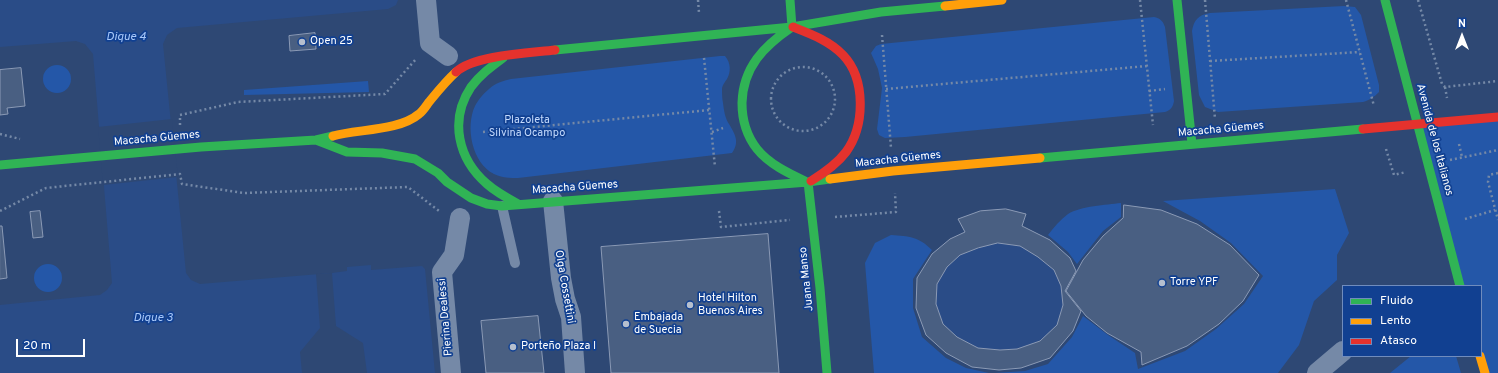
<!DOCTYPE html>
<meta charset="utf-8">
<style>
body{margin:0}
#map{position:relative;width:1498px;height:373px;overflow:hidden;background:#2e4874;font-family:Overpass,sans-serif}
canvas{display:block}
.legend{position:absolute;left:1342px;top:285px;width:140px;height:72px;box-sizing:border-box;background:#114091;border:1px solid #708cbd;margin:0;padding:5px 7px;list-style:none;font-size:12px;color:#fff}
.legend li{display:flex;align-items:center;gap:8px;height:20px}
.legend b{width:20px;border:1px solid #708cbd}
.north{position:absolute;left:1442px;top:16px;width:40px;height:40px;-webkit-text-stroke:3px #114091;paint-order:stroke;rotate:0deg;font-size:11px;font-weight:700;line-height:16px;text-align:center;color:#fff}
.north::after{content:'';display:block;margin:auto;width:14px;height:18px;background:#fff;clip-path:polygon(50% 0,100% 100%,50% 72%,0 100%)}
.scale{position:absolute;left:16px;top:339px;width:69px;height:18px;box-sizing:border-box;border:2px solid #fff;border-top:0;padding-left:5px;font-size:12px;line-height:14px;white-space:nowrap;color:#fff;-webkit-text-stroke:3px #114091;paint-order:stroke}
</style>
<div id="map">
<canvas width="1498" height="373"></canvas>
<ul class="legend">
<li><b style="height:5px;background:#30b455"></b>Fluido</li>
<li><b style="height:5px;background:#ff9f0a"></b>Lento</li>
<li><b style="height:5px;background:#e5322d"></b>Atasco</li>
</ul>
<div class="north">N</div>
<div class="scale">20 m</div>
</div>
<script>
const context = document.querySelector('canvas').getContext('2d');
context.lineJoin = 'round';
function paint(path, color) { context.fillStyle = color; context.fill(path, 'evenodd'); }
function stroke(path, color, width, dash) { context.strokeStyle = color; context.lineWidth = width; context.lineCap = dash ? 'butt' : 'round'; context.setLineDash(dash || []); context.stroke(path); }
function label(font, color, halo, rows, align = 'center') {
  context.font = font + ' Overpass,sans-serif'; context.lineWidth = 3.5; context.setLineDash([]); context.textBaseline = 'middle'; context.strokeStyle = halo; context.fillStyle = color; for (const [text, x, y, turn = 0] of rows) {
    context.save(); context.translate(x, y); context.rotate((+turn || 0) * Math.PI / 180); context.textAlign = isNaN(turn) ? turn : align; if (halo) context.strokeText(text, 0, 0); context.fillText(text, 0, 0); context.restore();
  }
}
paint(new Path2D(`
 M1344,6L1355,7L1361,15L1379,85V92C1374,97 1370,100 1363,102L1218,112L1205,107L1199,95L1192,31C1194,20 1198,15 1210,13Z
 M1154,17C1160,18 1163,21 1165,27L1174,101C1173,107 1171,110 1165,112L905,137L885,138L879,135L877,129L882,88L878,69L871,53L876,46L881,44Z
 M720,56H725C731,63 731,72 727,79C725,82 723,84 722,88C722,92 722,99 723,103C724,111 725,118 729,124C735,134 740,142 732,153L518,178C510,178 502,178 494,174C472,163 465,127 475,106C478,100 484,93 489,89C495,83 503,81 511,79Z
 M43 79a14 14 0 1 1 28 0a14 14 0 1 1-28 0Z
 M368,81L369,92L244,95V90Z
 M1498,117V373H1485L1481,356V286H1460L1417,125Z
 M1335,189L1349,233L1337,255V280L1314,301L1299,345L1278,373H995L1025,371L1048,364L1072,337L1083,316L1108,335L1135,353L1138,369L1185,351L1216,329L1244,304L1263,276L1231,243L1200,221L1163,201Z
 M1121,203V217L1103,231L1077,264L1068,252L1048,235C1054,227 1060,220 1068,214C1081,206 1106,205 1121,203Z
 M891,235C909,236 919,237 932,250L913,279V308L922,337L946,358L966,368L989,373H874L865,263L875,243Z
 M34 278a14 14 0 1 1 28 0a14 14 0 1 1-28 0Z
 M1411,356H1456L1461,373H1390Z`), '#2457a8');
paint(new Path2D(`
 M0,0H398L396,5L388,9L177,28L167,35L163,44L186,273L191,280L200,284L332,273L347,271V267L371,265V270L422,266L425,269L435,373H0V305L100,295L107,290L112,283L93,54L85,44L76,41L0,47Z
 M998,243L1020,246L1038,257L1054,270L1061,286L1063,305L1057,325L1040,341L1017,349L1000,350L978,348L957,337L943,324L936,304L937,284L947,267L960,255L978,248Z`), '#2a4c87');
paint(new Path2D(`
 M172,119L178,177L103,185L98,127Z
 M332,273L336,326L363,343L367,373H302L300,352L320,328L316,274Z`), '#2e4874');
const building = new Path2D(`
 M315,33L316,49L290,51L289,36Z
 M21,68L25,106L7,108L8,114L0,115V70Z
 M1124,205L1161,210L1197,224L1230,245L1259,275L1243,301L1219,324L1187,346L1142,365L1141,352L1107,333L1086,316L1066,291L1083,260L1103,236L1123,218Z
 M1006,209L1026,214L1022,226L1050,240L1070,258L1076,271L1065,291L1081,311L1073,331L1050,358L1021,368L999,370L972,367L946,353L926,335L916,308L917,278L932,254L950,239L965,232L958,219L980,211ZM998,243L1020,246L1038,257L1054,270L1061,286L1063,305L1057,325L1040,341L1017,349L1000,350L978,348L957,337L943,324L936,304L937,284L947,267L960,255L978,248Z
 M40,211L43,237L33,238L30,212Z
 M0,226H2L7,278L0,279Z
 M768,234L779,373H611L601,247Z
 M538,316L544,373H486L481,321Z`);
paint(building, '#495f82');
stroke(building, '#8b9ab5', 1);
stroke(new Path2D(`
 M698,0L699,13
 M1140,0L1153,125
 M1205,0L1215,119
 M1346,0L1374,106
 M1418,0L1442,84L1445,87L1498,81
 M882,35L891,148
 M704,58L715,167
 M1210,61L1360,52
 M771 99a32 32 0 1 1 64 0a32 32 0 1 1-64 0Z
 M1445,87L1447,98
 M886,89L1147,66
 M1149,91L1165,89
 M180,125V115L238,102L385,94L416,59
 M483,132L709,110
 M712,132L723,128
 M0,134L20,139
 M1459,144L1462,157
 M1386,149L1394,175L1406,172
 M1450,160L1498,150
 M1498,173L1489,175L1488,182L1498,220
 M0,211L46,188L180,174L182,184L244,193L408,187L439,211
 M719,211L721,227L790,220
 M835,217L896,212L895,193
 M1465,219L1495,210`), '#7589a7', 2.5, [2, 3]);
stroke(new Path2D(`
 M502,206L515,263`), '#7589a7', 10);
stroke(new Path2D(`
 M426,0L430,43L448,56
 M553,201L561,278L565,299L571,317L575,373
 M451,373L442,272L454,255L460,218
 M1317,373L1343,351`), '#7589a7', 20);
stroke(new Path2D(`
 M790,0L792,27
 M1177,0L1192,144
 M1385,0L1460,286
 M792,27C764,46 743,67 742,103C742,120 746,135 757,149C769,164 788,173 805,181
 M555,50L792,27L881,12L945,6
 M503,58C491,67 480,75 471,87C449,120 458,159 487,184C496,192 507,198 518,204
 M316,140L347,152L382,153L415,159L438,173L447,182L471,198L487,204L502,206L808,182L830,179
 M1040,158L1363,129
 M0,165L201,147L316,140L333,136
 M808,182L820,288L827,373`), '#30b455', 9);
stroke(new Path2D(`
 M945,6L1002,0
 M333,136C358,129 399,131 419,114C423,111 426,106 429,102C438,91 446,81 456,72
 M830,179L893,171L1040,158
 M1480,356L1485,373`), '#ff9f0a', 9);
stroke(new Path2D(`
 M793,27C811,34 830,41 843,55C866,79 865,126 846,152C837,164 824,173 811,181
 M456,72C474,55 530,53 555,50
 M1363,129L1498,117`), '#e5322d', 9);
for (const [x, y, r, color] of [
 [302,42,4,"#b6bfce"],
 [1162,283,4,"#b6bfce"],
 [690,305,4,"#b6bfce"],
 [626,324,4,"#b6bfce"],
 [513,347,4,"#b6bfce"]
]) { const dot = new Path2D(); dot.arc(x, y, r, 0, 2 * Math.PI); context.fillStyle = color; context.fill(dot); stroke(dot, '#114091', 1.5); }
label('11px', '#fff', '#114091', [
 ["Open 25",310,42],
 ["Torre YPF",1170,283],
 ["Hotel Hilton",698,299],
 ["Buenos Aires",698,312],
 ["Embajada",634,318],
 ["de Suecia",634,331],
 ["Porteño Plaza I",521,347]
], 'left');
label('11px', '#c4dafd', '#114091', [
 ["Plazoleta",527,121],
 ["Silvina Ocampo",527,134]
]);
label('11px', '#fff', '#114091', [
 ["Macacha Güemes",1221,130,-5],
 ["Macacha Güemes",157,139,-5],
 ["Avenida de los Italianos",1434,140,75],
 ["Macacha Güemes",898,160,-6],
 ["Macacha Güemes",575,188,-4],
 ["Juana Manso",807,279,-96],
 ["Olga Cossettini",564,287,80],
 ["Pierina Dealessi",446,317,-95]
]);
label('italic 12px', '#a8c8fa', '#114091', [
 ["Dique 4",126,38],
 ["Dique 3",153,319]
]);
</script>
